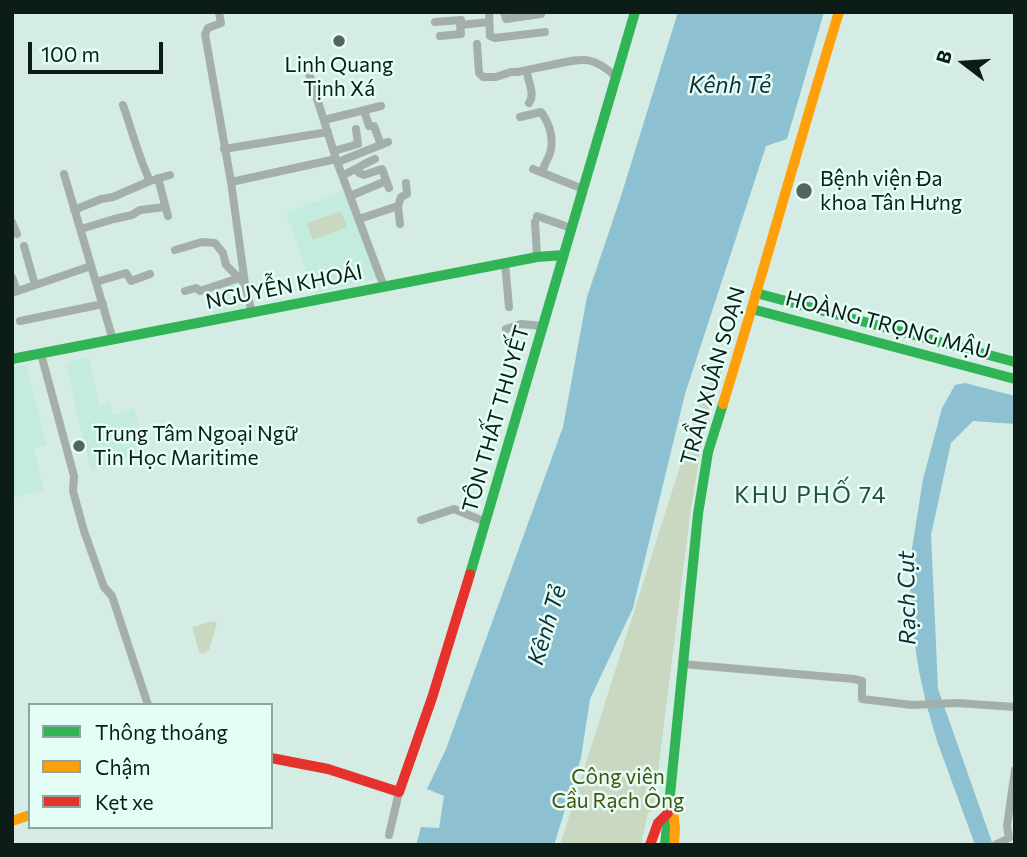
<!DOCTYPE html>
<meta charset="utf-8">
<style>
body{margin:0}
#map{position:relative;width:1027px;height:857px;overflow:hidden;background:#d4ece4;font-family:Commissioner,sans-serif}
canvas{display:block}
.frame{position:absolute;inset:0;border:14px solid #0c1c17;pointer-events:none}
.legend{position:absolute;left:28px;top:703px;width:245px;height:126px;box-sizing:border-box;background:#e4fef5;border:2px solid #8ea49c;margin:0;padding:9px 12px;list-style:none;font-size:21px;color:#0c1c17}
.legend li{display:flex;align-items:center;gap:14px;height:35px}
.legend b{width:35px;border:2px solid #8ea49c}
.north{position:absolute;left:929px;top:28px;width:70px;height:70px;-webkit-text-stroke:5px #e4fef5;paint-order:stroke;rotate:287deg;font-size:19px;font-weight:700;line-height:28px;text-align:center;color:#0c1c17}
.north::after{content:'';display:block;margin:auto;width:24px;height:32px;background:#0c1c17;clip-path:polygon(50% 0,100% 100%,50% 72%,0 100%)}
.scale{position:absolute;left:28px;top:42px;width:135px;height:32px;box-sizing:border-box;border:4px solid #0c1c17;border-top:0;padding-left:9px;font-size:21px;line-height:24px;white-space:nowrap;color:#0c1c17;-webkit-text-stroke:5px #e4fef5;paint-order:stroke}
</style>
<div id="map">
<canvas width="1027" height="857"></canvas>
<div class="frame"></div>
<ul class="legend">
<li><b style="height:9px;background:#30b455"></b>Thông thoáng</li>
<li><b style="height:9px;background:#ff9f0a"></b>Chậm</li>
<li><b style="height:9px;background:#e5322d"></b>Kẹt xe</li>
</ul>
<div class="north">B</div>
<div class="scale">100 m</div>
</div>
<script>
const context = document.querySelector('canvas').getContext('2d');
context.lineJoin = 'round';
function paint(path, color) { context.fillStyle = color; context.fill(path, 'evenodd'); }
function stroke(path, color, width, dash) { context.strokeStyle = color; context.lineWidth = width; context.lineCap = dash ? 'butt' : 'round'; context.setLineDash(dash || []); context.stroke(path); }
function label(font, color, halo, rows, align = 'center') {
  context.font = font + ' Commissioner,sans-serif'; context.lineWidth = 5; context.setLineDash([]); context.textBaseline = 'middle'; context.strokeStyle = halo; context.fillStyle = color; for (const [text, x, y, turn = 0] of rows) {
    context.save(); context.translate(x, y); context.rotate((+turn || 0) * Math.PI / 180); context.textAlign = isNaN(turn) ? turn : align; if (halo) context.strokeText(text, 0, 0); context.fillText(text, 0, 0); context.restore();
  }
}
paint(new Path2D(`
 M347,190L379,278L315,294L286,213Z
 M240,281L249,307L214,315L208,290Z
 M89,356L99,405L110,403L113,415L134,408L145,452L91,469L76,410L67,363Z
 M26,365L47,445L34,448L44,490L12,498V367Z`), '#c3ebde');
paint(new Path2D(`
 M341,211L347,227L313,240L307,223Z
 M721,364L723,367L705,423L690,515L653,811L648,813L641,845H560L699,406L715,372Z
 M214,621L217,623L209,650L202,654L199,652L192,627Z`), '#cad8c2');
paint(new Path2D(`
 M678,12H824L787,139L766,146L685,394L633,608L590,699L581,758L554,845H416L421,827L439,828L444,796L427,789L446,749L563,427L587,297L621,196Z
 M965,383L1015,396V424L973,421L951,443L931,535L938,689L993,845H975L937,741L926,703L919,671L913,633L910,586L911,555L923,479L942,408L955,385Z`), '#8dc1d2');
stroke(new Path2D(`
 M219,12L221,23L208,28L205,34L231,182L245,284L252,313
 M489,12L490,36L495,38L545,32
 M504,12L506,19L541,14
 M435,22L461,20L460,25L489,22
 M440,36L461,34L460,25
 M477,44L479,73L483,77H496L511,72H518C530,69 543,67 556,64C584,58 594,56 616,77
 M307,67L336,159L384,287
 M527,70C527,82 536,93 529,103
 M123,105C132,130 138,156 150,181
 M364,110L369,126H374L381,145
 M520,117L541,112C550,124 555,141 549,156C546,162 544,166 542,172
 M324,120L381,106
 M224,149L328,132
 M334,151L358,144L356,129
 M338,162L388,142
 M358,168L359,173L364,175L382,169L389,188
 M533,169L583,189
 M64,174L113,340
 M343,175C355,170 363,164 375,159
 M158,178L168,216
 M231,182L336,159
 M350,196L386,181
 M74,210L101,199L113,197L150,181L170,175
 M537,216L571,228
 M359,219L398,206
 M12,222L17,234
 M535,222L537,257
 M400,224L398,206L401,197L407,194L406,183
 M81,229L114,219L132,215L140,210L165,207
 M24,246L35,285
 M175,250L202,242L215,243L223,253L226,265L245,284
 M505,263L509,307
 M12,277L17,291
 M96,282L126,273L131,281L150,274
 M185,291L196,288L200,291L239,278
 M12,293L91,266
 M20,321L103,304
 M506,329L521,324L543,326
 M41,354L74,476L73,491L84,531L104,587L112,596L148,705
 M421,520L454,509L486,522
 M682,664L854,679L862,681V699L912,705L957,703L1015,707
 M389,835L399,792
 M995,845L1009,838L1007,826L1015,770`), '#a3afa8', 8);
stroke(new Path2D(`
 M756,293L1015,362
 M752,309L1015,379
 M12,359L537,257L563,255
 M470,574L635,12
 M665,845L698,514L708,452L723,404`), '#30b455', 10);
stroke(new Path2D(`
 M723,404C763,274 799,142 839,12
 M673,811L675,828L674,845
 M12,821L30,815`), '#ff9f0a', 10);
stroke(new Path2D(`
 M271,758L328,769L399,792L432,698L470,574
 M650,845L658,823L668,813`), '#e5322d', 10);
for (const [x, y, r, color] of [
 [339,41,7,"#52655f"],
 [804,191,9,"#52655f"],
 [79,446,7,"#52655f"]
]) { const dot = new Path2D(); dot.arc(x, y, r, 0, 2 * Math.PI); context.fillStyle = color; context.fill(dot); stroke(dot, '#e4fef5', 2.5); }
label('21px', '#0c1c17', '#e4fef5', [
 ["Linh Quang",339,65,"center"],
 ["Tịnh Xá",339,89,"center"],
 ["Bệnh viện Đa",820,179],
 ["khoa Tân Hưng",820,203],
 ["Trung Tâm Ngoại Ngữ",93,434],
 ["Tin Học Maritime",93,458]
], 'left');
label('21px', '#0c1c17', '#e4fef5', [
 ["NGUYỄN KHOÁI",284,287,-11],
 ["HOÀNG TRỌNG MẬU",888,325,15],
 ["TRẦN XUÂN SOẠN",713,376,-74],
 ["TÔN THẤT THUYẾT",496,419,-74]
]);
label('21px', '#495213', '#e4fef5', [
 ["Công viên",618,777],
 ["Cầu Rạch Ông",618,801]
]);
label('italic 23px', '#0f2e3a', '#e4fef5', [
 ["Kênh Tẻ",730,85],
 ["Rạch Cụt",907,598,-91],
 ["Kênh Tẻ",547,625,-73]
]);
context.letterSpacing = '2px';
label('23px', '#254d41', '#e4fef5', [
 ["KHU PHỐ 74",811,495]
]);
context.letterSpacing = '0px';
</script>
